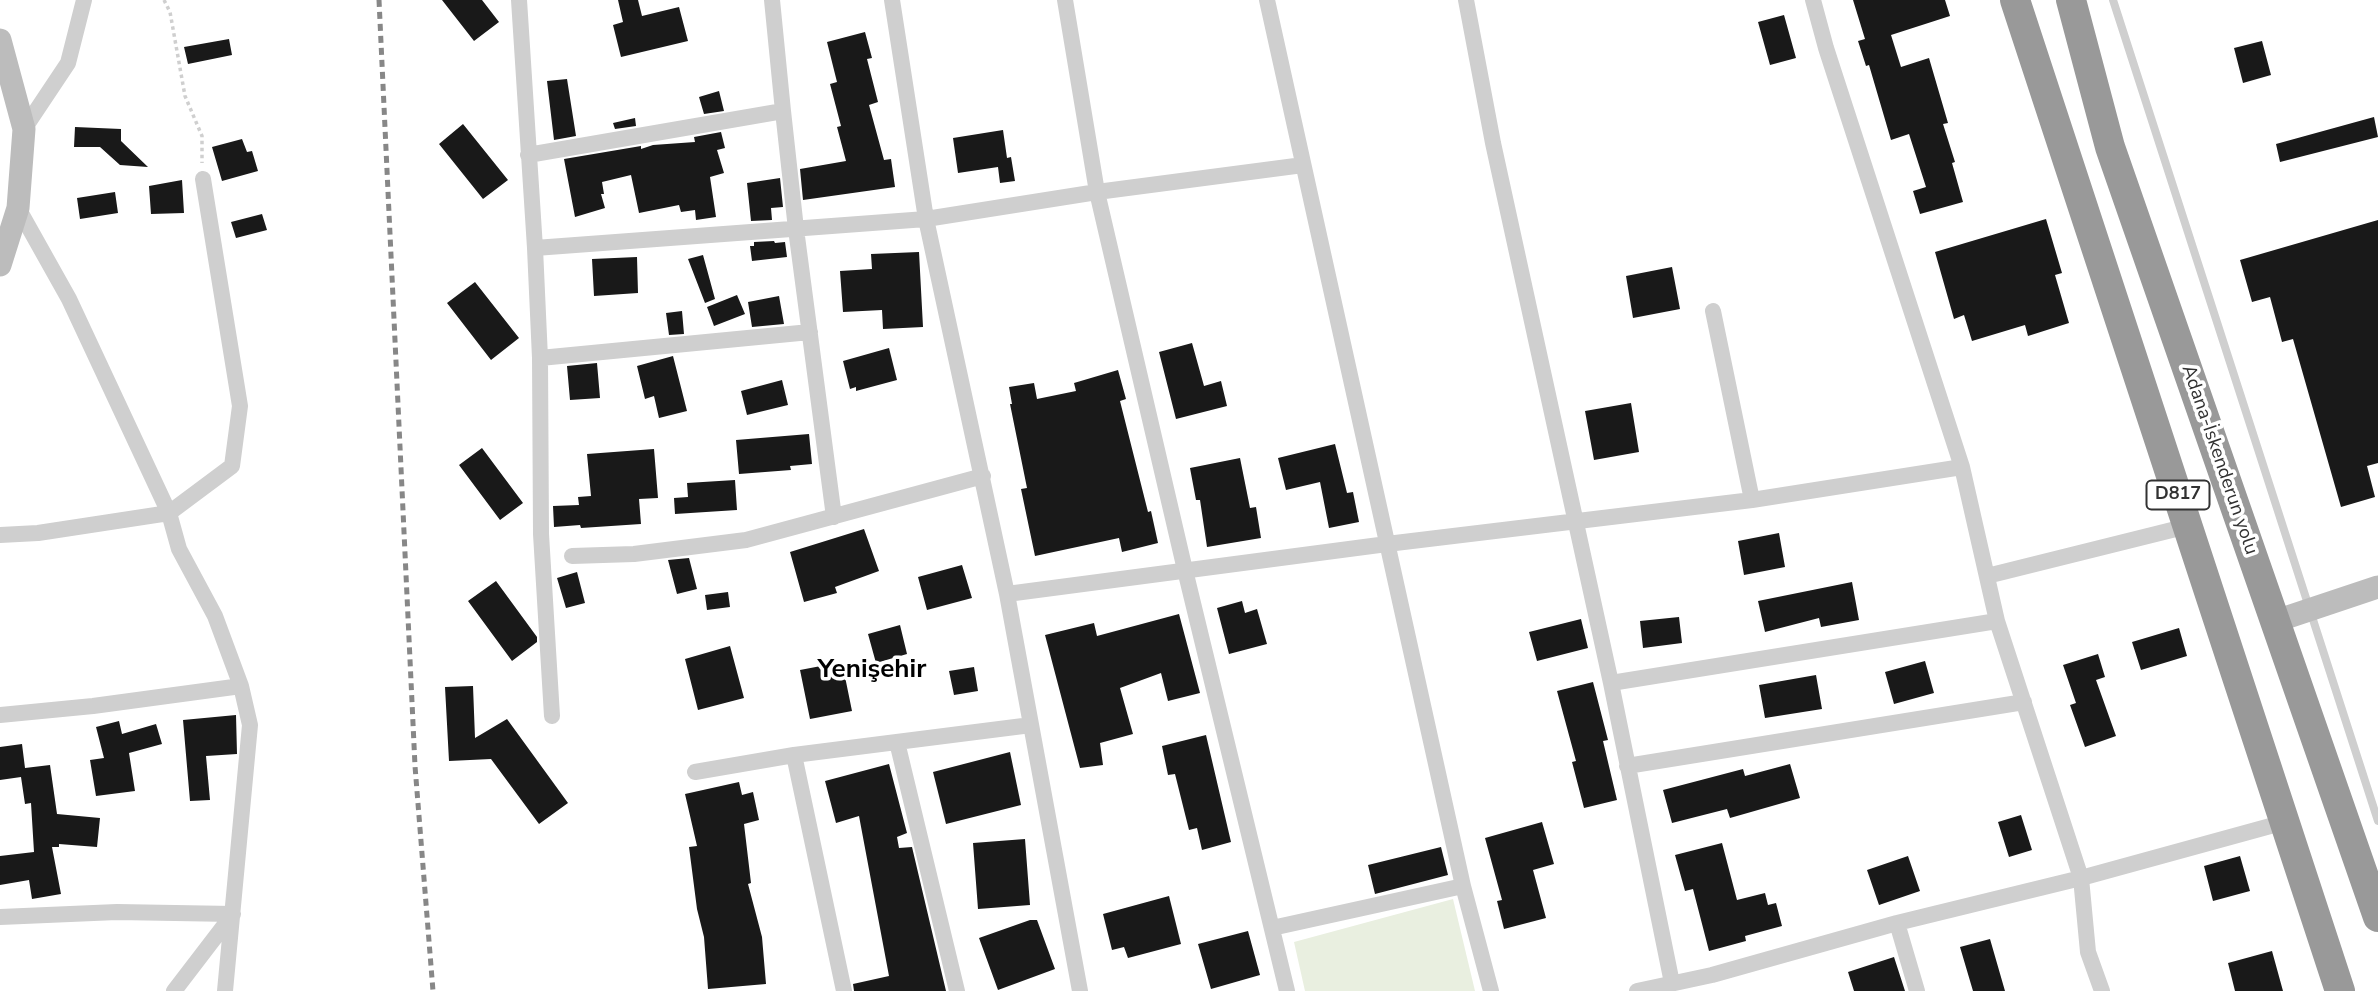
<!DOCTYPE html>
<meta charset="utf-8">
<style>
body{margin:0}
canvas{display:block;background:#fff}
</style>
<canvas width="2378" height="991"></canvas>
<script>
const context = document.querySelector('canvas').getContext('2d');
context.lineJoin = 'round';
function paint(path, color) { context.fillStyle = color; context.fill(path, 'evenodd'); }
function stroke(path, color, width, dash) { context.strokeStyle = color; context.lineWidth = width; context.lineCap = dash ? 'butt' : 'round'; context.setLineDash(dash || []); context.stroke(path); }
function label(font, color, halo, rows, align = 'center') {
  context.font = font + ' "Nunito Sans",sans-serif'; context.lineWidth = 7; context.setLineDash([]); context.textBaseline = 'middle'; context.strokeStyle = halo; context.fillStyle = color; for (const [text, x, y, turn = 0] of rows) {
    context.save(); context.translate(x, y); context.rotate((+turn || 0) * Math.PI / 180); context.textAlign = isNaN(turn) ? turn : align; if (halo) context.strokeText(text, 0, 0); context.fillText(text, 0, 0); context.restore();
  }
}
paint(new Path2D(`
 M1453,899L1475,991H1305L1294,942Z`), '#e9efe0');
paint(new Path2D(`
 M442,0H482L499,22L474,41Z
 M618,0H638L642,16L679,7L688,41L621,57L613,25L623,22Z
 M1853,0H1945L1950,16L1891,35L1901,67L1929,58L1948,123L1943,124L1955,162L1952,163L1963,202L1920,214L1913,191L1926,187L1909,134L1891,140L1869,65L1866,66L1858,41L1865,39Z
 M1784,15L1796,58L1770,65L1758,22Z
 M865,32L872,58L867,59L878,102L869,105L884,160L891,159L895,187L803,200L800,169L846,161L837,127L841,126L830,84L837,82L827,42Z
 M229,39L232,55L188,64L184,47Z
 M2262,41L2271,75L2243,83L2234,48Z
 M567,79L576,136L554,140L547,81Z
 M719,91L724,111L704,114L699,97Z
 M2374,117L2378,137L2280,162L2276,144Z
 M635,118L636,126L615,129L613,123Z
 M463,124L508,180L483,199L439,144Z
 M75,127L121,129V141L148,167L120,165L100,147H74Z
 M1003,130L1007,158L1011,157L1015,181L1000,183L998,167L958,173L953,138Z
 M721,132L725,148L717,150L724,173L710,177L716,217L696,220L695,210L681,212L679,205L639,213L631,175L602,182L604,194H601L605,208L575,217L564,159L641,146V149L653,145L695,142L694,137Z
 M242,139L247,152L252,151L258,171L222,181L212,147Z
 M780,178L783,207L771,208L772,220L751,221L747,183Z
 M182,180L184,213L151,214L149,186Z
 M115,192L118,213L80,219L77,198Z
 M262,214L267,230L236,238L231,222Z
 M2046,219L2062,273L2055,275L2069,323L2028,336L2025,325L1972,341L1964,315L1954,319L1935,252Z
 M2378,220V463L2367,466L2375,497L2341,507L2293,339L2282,342L2270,297L2252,302L2240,260Z
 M774,241L775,243L785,242L787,257L752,261L750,246H754V242Z
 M919,252L923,327L883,329L882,310L843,312L840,271L872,269L871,254Z
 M703,255L715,299L705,303L688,259Z
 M637,257L638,293L594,296L592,259Z
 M1672,267L1680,309L1633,318L1626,276Z
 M475,282L519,338L491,360L447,303Z
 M737,295L745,314L714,326L707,307Z
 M779,296L784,324L752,327L748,302Z
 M682,311L684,334L669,335L666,313Z
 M1192,343L1204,386L1221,381L1227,406L1176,419L1159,352Z
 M889,348L897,380L856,391V387L850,389L843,361Z
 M673,356L687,411L659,418L654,396L645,399L637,366Z
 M597,363L600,398L570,400L567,366Z
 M1118,370L1126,399L1120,401L1148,512L1151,511L1158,543L1122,552L1119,538L1035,556L1021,489L1027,488L1010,404H1012L1009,387L1034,383L1037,399L1076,391L1074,383Z
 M782,380L788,405L747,415L741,391Z
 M1631,403L1639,452L1594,460L1585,411Z
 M809,434L812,464L790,466L791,470L739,474L736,440Z
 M1335,444L1347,493L1353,492L1359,522L1329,528L1320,482L1286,490L1278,458Z
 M482,448L523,503L500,520L459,465Z
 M654,449L658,498L639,499L641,524L581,528L580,525L554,527L553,506L579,505L578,497L591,496L587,454Z
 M1240,458L1250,508L1256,507L1261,538L1207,547L1200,500H1196L1190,468Z
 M735,480L737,510L675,514L674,498L688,497L687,483Z
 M864,529L879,571L835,587L837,593L804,602L790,552Z
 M1779,533L1785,567L1744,575L1738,541Z
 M689,558L697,589L677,594L668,560Z
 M962,565L972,598L927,610L918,577Z
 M577,572L585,603L566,608L557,578Z
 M496,581L537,637V642L512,661L468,601Z
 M1852,582L1859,620L1821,627L1819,618L1765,632L1758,601Z
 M728,592L730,607L707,610L705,595Z
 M1242,601L1245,613L1257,609L1267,644L1229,654L1217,608Z
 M1179,614L1200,693L1168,701L1161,673L1120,688L1133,734L1100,743L1103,765L1080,768L1045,635L1094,623L1097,636Z
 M1679,617L1682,643L1643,648L1640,621Z
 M1581,619L1588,648L1537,661L1529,632Z
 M900,625L907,654L876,663L868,634Z
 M2179,628L2187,656L2141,670L2132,642Z
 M730,646L744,698L698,710L685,659Z
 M2098,654L2105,677L2096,680L2116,736L2085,747L2070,705L2076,703L2063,665Z
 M1925,661L1934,693L1894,704L1885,672Z
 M842,662L852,711L810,719L800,670Z
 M974,667L978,691L954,695L949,671Z
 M1816,675L1822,709L1765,718L1759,685Z
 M1593,682L1608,740L1603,741L1617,800L1584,808L1572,762L1576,761L1557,691Z
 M473,686L475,738L507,719L568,803L539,824L491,759L449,761L445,687Z
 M236,715L237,754L206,756L210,800L190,801L183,720Z
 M119,721L122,734L156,724L162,744L129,753L135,791L96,796L90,760L104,758L96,727Z
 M1206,735L1231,842L1202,850L1197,828L1189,830L1175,774L1168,775L1162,746Z
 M22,744L25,768L50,765L57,814L100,818L97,847L59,844V847H52L61,894L32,899L29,880L0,885V856L34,852L31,803L25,804L21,777L0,780V747Z
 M1010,752L1021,805L946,824L933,772Z
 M889,764L907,833L897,837L899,848L912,847L946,991H854L853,984L889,976L859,816L836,823L825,781Z
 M1790,764L1800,798L1730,818L1727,809L1672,823L1663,790L1743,769L1745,776Z
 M739,782L742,795L753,792L759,820L744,824L751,883L748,884L762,937L766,984L708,989L704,937L697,909L689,847L697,846L685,794Z
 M2021,815L2032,850L2009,857L1998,822Z
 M1542,822L1554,864L1533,870L1546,918L1504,929L1497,901L1502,900L1485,838Z
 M1025,839L1030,905L978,909L973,843Z
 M1722,843L1737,900L1765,893L1768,905L1776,903L1782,926L1745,936L1746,941L1709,951L1693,889L1685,891L1675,855Z
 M1441,847L1448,875L1375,894L1368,865Z
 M1908,856L1920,891L1879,905L1867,870Z
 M2240,856L2250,891L2213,901L2204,866Z
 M1169,896L1181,944L1128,958L1124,947L1112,950L1103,914Z
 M1030,920H1037L1055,969L998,990L979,938Z
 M1248,931L1260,975L1211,989L1198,944Z
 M1990,939L2005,991H1973L1960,947Z
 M2272,951L2283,991H2235L2228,963Z
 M1894,957L1905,991H1854L1848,972Z`), '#191919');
stroke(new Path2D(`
 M164,0L170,12L185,96L202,136V163`), '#cfcfcf', 3.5, [3.5, 3.5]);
stroke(new Path2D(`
 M2113,0L2378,821`), '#cfcfcf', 8);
stroke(new Path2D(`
 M519,0L535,248L540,358L541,534L552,716
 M772,0L783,111
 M892,0L926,219L1007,594L1080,991
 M1065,0L1097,192L1185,570L1287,991
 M1267,0L1463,886L1491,991
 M1466,0L1493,143L1611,683L1672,983
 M1813,0L1826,48L1962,467L1997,621L2081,878L2088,952L2102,991
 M24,129L68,63L84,0
 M528,155L783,111L796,229L834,517
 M18,208L69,299L169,513L179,549L215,616L241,686
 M535,248L926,219L1097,192L1303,165
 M1713,311L1752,500
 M540,358L810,332
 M0,535L38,533L169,513L232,466L240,406L203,179
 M572,556L634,554L746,540L983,476
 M1987,576L2188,526
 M1007,594L1387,544L1752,500L1962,467
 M1611,683L1997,621
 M0,715L93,706L241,686L250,725L225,991
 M897,742L957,991
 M794,755L844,991
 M1627,766L2024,702
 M695,772L794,755L1031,725
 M0,917L117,912L233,914
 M1897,923L1917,991
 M1272,928L1463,886
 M174,991L233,914
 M1637,991L1712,975L1897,923L2081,878L2285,822`), '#cfcfcf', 16);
stroke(new Path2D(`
 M0,40L24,129L18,208L0,265
 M2276,621L2378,587`), '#bcbcbc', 23);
stroke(new Path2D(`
 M2015,0L2340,991
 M2071,0L2110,147L2378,917`), '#999', 30);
stroke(new Path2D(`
 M379,0L415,766L433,991`), '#878787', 5, [7, 5]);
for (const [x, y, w] of [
 [2178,495,63]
]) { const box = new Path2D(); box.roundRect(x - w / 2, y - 14.5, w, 29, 5); context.fillStyle = '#fff'; context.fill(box); stroke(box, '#323232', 2); }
label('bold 18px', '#323232', null, [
 ["D817",2178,495]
]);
label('19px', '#323232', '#fff', [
 ["Adana-İskenderun yolu",2219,460,71]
]);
label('bold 26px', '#000', '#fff', [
 ["Yenişehir",872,671]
]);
</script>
